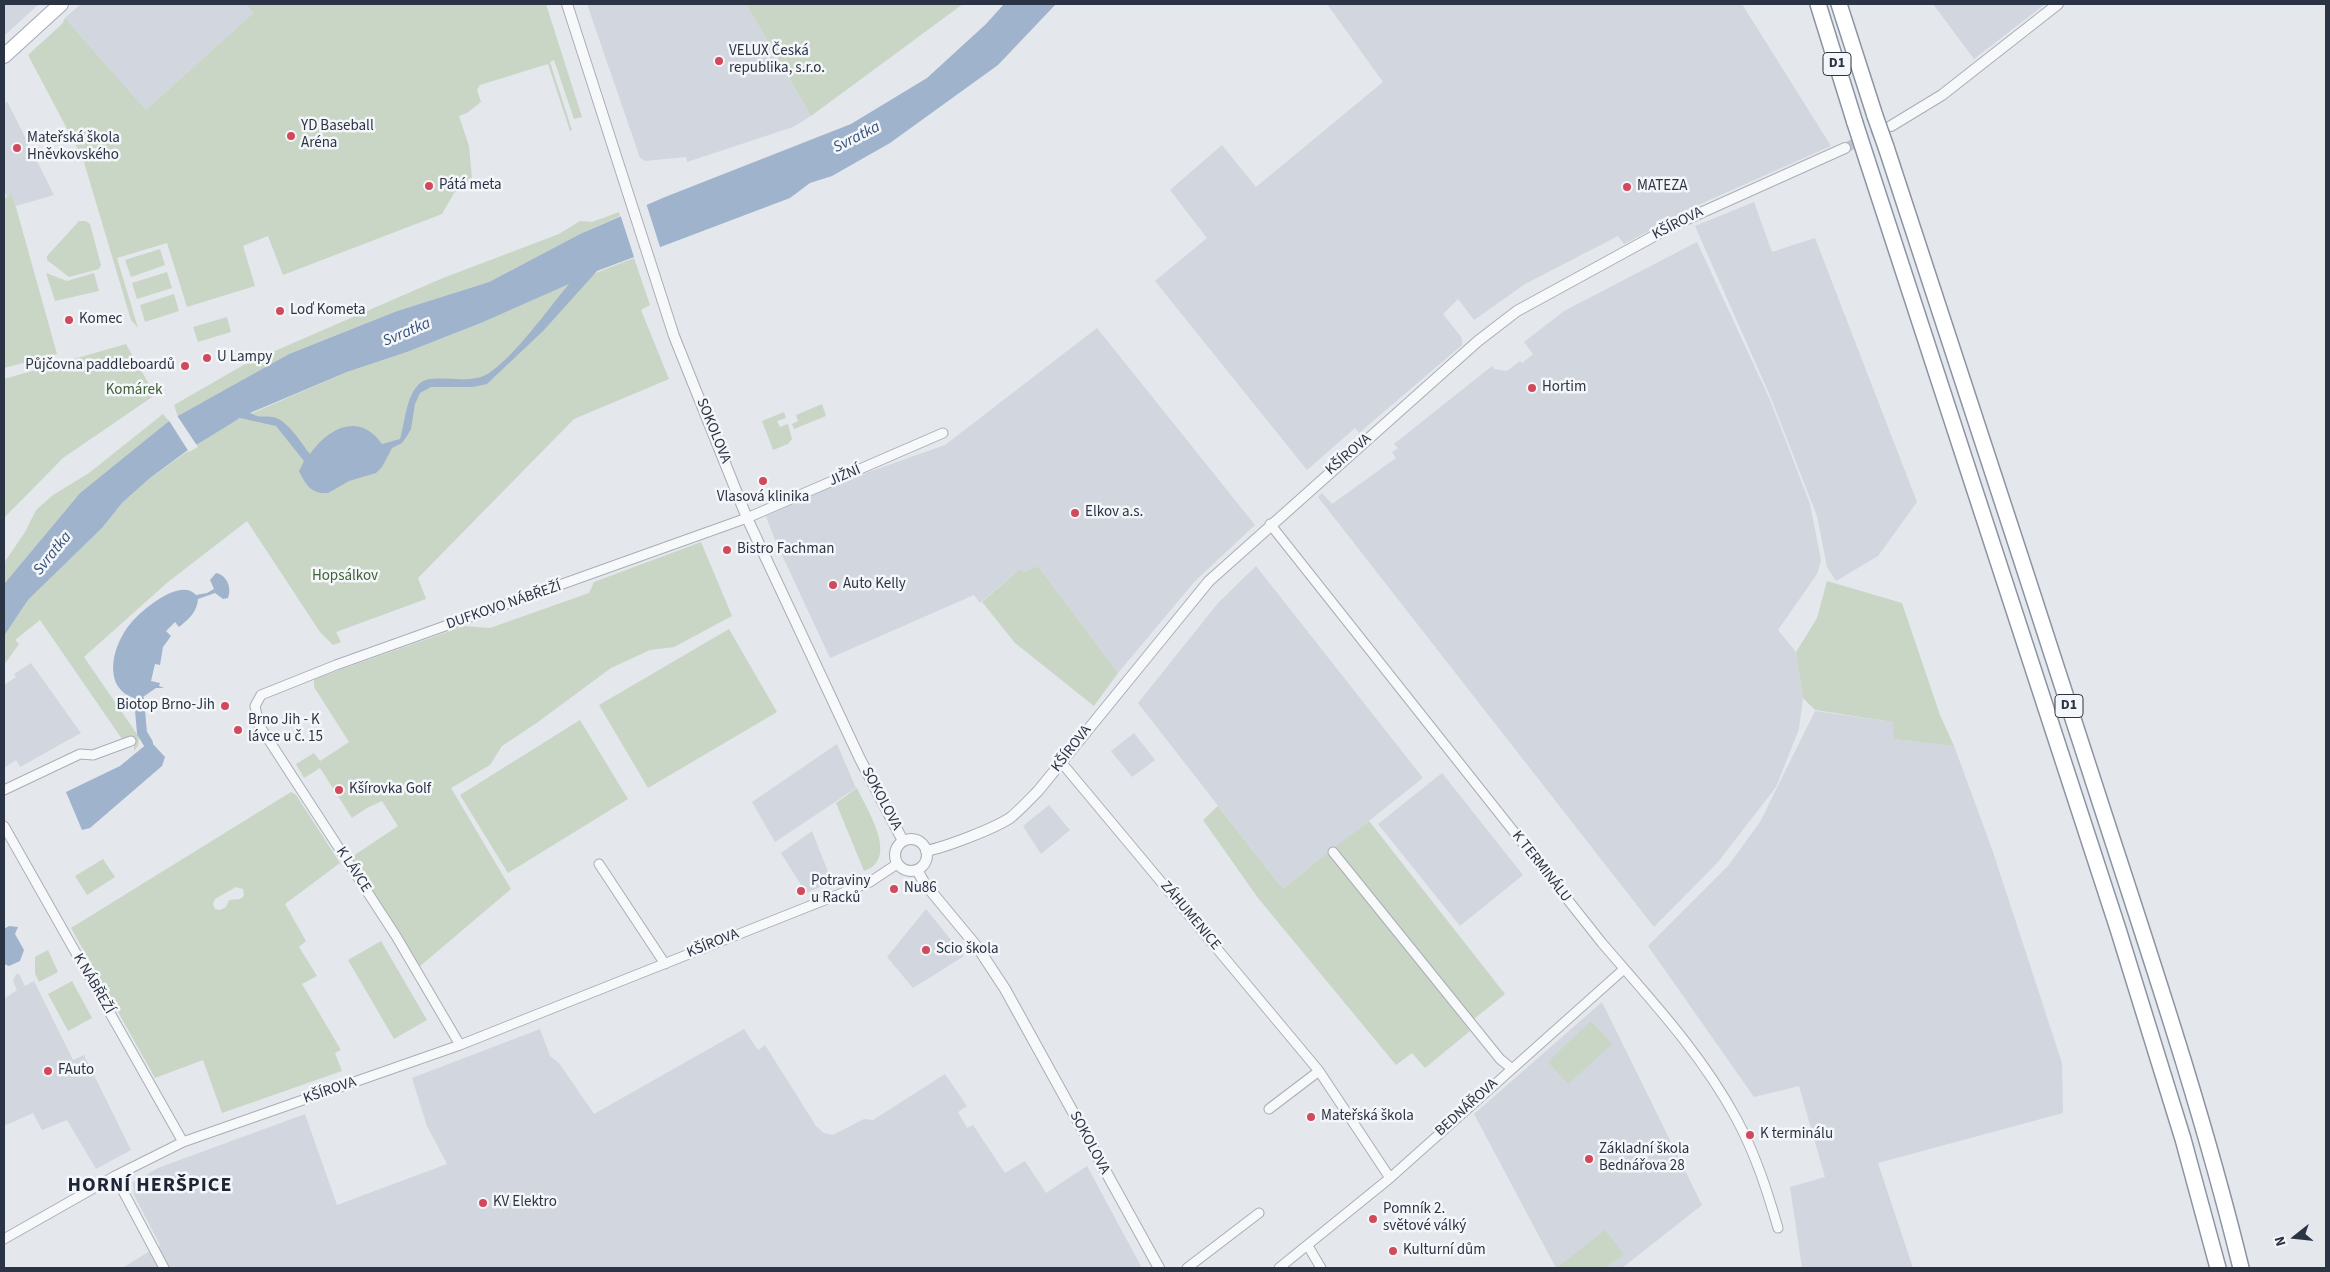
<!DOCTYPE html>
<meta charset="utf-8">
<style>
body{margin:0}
#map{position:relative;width:2330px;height:1272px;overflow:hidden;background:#e4e7ec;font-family:"Source Sans 3",sans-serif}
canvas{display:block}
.frame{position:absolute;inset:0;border:5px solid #2b3445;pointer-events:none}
.north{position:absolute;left:2270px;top:1212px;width:50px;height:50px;-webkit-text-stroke:4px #f4f6f9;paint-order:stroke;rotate:254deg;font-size:14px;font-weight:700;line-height:20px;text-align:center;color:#2b3445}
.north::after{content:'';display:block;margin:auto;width:18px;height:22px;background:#2b3445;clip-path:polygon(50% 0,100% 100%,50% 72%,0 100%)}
</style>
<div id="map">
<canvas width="2330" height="1272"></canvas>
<div class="frame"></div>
<div class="north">N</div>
</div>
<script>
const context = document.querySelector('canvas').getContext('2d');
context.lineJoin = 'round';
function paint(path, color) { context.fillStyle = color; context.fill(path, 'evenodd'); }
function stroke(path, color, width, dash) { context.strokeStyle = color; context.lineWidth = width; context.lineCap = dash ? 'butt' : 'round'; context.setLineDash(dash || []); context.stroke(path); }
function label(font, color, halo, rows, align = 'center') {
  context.font = font + ' "Source Sans 3",sans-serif'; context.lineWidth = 5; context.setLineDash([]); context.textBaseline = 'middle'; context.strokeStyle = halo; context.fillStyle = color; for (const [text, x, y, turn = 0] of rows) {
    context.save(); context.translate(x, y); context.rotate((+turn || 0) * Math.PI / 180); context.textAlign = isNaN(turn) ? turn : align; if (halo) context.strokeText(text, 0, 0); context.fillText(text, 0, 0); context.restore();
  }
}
paint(new Path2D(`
 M4,4H39L4,36Z
 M81,4H245L253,13L146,110L65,18Z
 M587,4H746L811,116L793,127L687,162L686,157L645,161L640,158Z
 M1327,4H1742L1831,146L1696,206L1624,244L1618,236L1525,284L1474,320L1458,299L1443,314L1462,338V345L1359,433L1355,428L1307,470L1155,281L1207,238L1170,190L1222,145L1256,187L1383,82Z
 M1933,4H2045L1974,59Z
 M7,101L54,195L16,206L12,193L7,197L4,191V105Z
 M1754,202L1772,252L1815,238L1917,502L1878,556L1836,581L1827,567L1817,516L1771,398L1695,226Z
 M1697,242L1770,400L1810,504L1821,560L1817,574L1778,630L1796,652L1803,698L1799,729L1776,787L1718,862L1654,927L1318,497L1322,493L1332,504L1396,458L1392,452L1398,448L1394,444L1492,366L1494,369L1507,371L1520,361L1522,363L1533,354L1524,342L1564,311Z
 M1097,328L1255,525L1195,581L1118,673L1038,566L1024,572L1020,569L980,603L974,595L830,658L775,540L766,516L852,478L945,445Z
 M1256,566L1423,778L1283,889L1138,703L1218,603Z
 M31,663L81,733L20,767L16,760L4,768V685L16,677L14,674Z
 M1815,711L1894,722L1895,739L1954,746L1992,849L2062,1063L2063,1113L1878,1163L1913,1268H1802L1790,1187L1825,1177L1799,1086L1754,1097L1648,946L1728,866L1760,822Z
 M1134,733L1155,760L1132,777L1111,751Z
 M837,744L856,788L775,842L752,802Z
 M1442,773L1523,875L1460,926L1378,824Z
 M1049,805L1070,830L1041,854L1023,826Z
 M812,831L832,882L806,893L781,853Z
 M926,909L964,956L913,988L887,957Z
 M16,974H19L25,986L34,981L73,1060L84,1055L131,1150L96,1169L67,1120L42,1130L33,1113L4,1126V999L17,990L13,981Z
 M1602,1002L1702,1205L1622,1268H1556L1474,1114Z
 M540,1029L550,1056L559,1063L594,1114L744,1029L758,1050L765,1045L816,1126L824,1133L833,1135L864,1119L873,1120L945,1074L967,1106L958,1112L967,1128L973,1125L1005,1173L1025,1161L1046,1193L1087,1166L1142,1268H122L160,1245L134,1195L133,1182L158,1168L305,1114L337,1205L447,1164L427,1126L412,1078Z`), '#d2d6de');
paint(new Path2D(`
 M245,4H546L582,117L574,119L554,60L550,62L572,130L570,131L548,64L480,85L477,90L481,102L467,113L459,116L469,146L472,179L468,186L454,193L442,214L283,275L268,236L243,246L255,286L187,307L167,243L117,258L138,328L131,320L83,159L28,55L62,24L65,18L146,110L253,13Z
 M746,4H963L811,116Z
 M12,193L57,354L4,368V199Z
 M619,212L620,216L580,234L489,282L397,311L289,354L178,417L174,405L247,363L443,278L559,234L580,221L592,222Z
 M79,221H86L90,224L101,265L99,269L69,277L47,260V256Z
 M160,249L165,265L131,277L125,260Z
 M634,258L650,305L641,310L669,379L574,419L418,578L426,599L336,632L341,642L333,645L320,632L247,521L168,582L84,657L139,737L138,746L134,751V745L131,736L122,739L40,620L15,640L19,644L4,665V636L28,600L102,528L122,503L150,478L225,425L347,372L407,352L481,323L570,283Z
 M167,272L172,288L137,299L132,283Z
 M46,273L67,281L94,273L99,291L55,301Z
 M174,294L179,311L145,322L140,305Z
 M227,317L231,332L198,342L193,327Z
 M126,344L155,395L63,458L4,518V379Z
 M822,404L826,416L794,429L792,424L798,421L796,415Z
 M784,412L786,418L777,421L780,427L788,424L792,439L788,444L773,450L762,421Z
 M163,414L169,421L80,493L4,584V563L25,532L36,510L53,495L89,473Z
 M701,542L732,616L674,647L650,650L611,668L538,722L502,746L490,765L451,788L511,889L419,967L350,858L398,826L382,801L367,808L352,818L320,768L304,778L296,764L314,753L320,761L349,742L314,687V679L464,626L490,628L589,593L594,582Z
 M1038,566L1118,673L1094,706L1015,643L982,602L1020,569L1024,572Z
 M1827,581L1902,603L1940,715L1954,746L1894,739L1893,722L1815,710L1803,698L1796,652L1817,618Z
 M729,629L777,712L648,788L599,705Z
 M580,720L628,799L508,873L460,795Z
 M857,788C867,810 900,859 864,871L836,803Z
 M291,792L296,795L340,863L285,904L306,941L299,947L317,976L302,984L341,1050L335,1053L342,1071L222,1113L203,1060L155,1078L71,928ZM236,887L243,889L244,896L240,899L229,900L226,907L220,910L215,909L213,904L215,899Z
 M1218,806L1283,889L1330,851L1444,994L1470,1031L1425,1068L1412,1053L1396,1065L1258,898L1203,820Z
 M1369,821L1505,994L1474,1019L1335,847Z
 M103,859L115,877L87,895L75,876Z
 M381,941L427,1020L394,1039L348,960Z
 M48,950L58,972L39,982L35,974V957Z
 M72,981L92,1018L68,1031L48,994Z
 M1591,1021L1612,1044L1568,1084L1548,1062Z
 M1605,1230L1624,1254L1605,1268H1559L1558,1267Z`), '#c9d6c5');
paint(new Path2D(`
 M1004,4H1056L998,65L890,143L832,176L810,183L790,198L597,271L543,331L487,384L473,387H431L420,393L415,404L411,429L407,436L402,443L392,448L382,467L376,473L349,481L328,493C311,494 306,485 299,471L304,461L276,426L240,418L188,450L150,478L122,503L102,528L28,600L4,636V584L80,493L169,421L289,354L397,311L489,282L580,234L665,197L851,124L927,78L986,24ZM569,284C548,309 515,356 489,373C469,387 432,371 419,384C406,396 405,423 400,439L382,444C360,412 329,427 310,454C301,443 288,420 273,417C263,415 262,419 250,413L347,372L407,352L481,323Z
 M216,573C227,575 232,588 228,598L223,599L215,593L198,599C197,612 189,619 179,627L175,622L166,631L171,636L163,647L160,665L155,664L151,681L160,683L159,686L164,688H156L140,699C130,698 121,693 116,683C109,665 116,644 127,628C137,613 180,576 196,595L207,593L214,589L210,580Z
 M148,743H152L165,757L162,766L90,828L82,830L66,792L120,766Z
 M9,926L18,927L15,934L24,950L20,961L9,966L4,964V929Z`), '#9fb4cc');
paint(new Path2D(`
 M646,203L661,250L635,260L620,214Z
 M176,414L198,447L189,452L168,419Z`), '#e4e7ec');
stroke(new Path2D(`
 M139,699L142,733L148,743`), '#9fb4cc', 10);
stroke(new Path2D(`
 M1845,148L1886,129`), '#bfc3cb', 10, [10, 5]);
const minor = new Path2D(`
 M1270,524L1602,943C1650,999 1701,1053 1736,1118C1755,1153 1767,1190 1778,1228
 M1061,762L1319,1071L1390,1178
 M4,790L80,754L93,755L131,741
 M4,826L183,1142
 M1333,852L1500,1059L1511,1068
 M599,864L665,964
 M460,1045L396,936L259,725L255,706L261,695L336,665L747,518L943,433
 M1269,1109L1319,1071
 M115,1176L164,1268
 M4,1239L115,1176L183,1142L460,1045L870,882L897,864
 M1308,1246L1321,1268
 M1187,1268L1259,1213
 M1279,1268L1390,1178L1624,969`);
const tertiary = new Path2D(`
 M567,4L674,336L747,518L860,759L903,841
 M1891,126L1942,95L2058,4
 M895 855a16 16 0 1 1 32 0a16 16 0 1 1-32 0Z
 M926,851C946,847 993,829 1010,818C1020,810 1029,800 1038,791L1209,581L1478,341L1517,311L1676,224L1845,148
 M917,870L925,884L978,948L1005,989L1159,1268`);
const primary = new Path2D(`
 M4,56L61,4`);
const motorway = new Path2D(`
 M1818,4L1855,123
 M1839,4L1875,116
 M1886,147C1956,355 2022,563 2090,771C2143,935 2200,1100 2241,1268
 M1867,160L2118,929L2183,1139L2218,1268`);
stroke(minor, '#a9aeb7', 11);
stroke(tertiary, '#a9aeb7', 12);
stroke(primary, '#a3abb8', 16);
stroke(motorway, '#8b94a3', 18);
stroke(minor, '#f7f8fa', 9);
stroke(tertiary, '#f7f8fa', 10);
stroke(primary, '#fff', 14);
stroke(motorway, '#fff', 15);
const motorwayBridge = new Path2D(`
 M1875,116L1886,147
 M1855,123L1867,160`);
stroke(motorwayBridge, '#8b94a3', 18, []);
stroke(motorwayBridge, '#fff', 15);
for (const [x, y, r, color] of [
 [719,61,5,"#d1495b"],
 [291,136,5,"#d1495b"],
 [17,148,5,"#d1495b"],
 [429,186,5,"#d1495b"],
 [1627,187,5,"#d1495b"],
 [280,311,5,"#d1495b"],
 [69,320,5,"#d1495b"],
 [207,358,5,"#d1495b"],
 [185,366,5,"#d1495b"],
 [1532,388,5,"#d1495b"],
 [763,481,5,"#d1495b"],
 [1075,513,5,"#d1495b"],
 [727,550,5,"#d1495b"],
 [833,585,5,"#d1495b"],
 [225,706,5,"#d1495b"],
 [238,730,5,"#d1495b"],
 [339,790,5,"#d1495b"],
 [894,889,5,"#d1495b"],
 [801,891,5,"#d1495b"],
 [926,950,5,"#d1495b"],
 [48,1071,5,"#d1495b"],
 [1311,1117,5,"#d1495b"],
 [1750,1135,5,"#d1495b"],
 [1589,1159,5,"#d1495b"],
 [483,1203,5,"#d1495b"],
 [1373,1219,5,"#d1495b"],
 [1393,1251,5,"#d1495b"]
]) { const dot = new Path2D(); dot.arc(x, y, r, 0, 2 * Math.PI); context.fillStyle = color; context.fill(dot); stroke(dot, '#f4f6f9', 2); }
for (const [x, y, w] of [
 [1837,64,28],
 [2069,706,28]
]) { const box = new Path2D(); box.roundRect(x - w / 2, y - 11.5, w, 23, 4); context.fillStyle = '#f4f6f9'; context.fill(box); stroke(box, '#2b3445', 1); }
label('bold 14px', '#2b3445', null, [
 ["D1",1837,64],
 ["D1",2069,706]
]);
label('15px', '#2b3445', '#f4f6f9', [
 ["VELUX Česká",729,52],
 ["republika, s.r.o.",729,69],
 ["YD Baseball",301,127],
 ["Aréna",301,144],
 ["Mateřská škola",27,139],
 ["Hněvkovského",27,156],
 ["Pátá meta",439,186],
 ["MATEZA",1637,187],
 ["Loď Kometa",290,311],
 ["Komec",79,320],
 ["U Lampy",217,358],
 ["Půjčovna paddleboardů",175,366,"right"],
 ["Hortim",1542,388],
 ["Vlasová klinika",763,498,"center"],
 ["Elkov a.s.",1085,513],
 ["Bistro Fachman",737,550],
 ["Auto Kelly",843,585],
 ["Biotop Brno-Jih",215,706,"right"],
 ["Brno Jih - K",248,721],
 ["lávce u č. 15",248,738],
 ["Kšírovka Golf",349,790],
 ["Potraviny",811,882],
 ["u Racků",811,899],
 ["Nu86",904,889],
 ["Scio škola",936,950],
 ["FAuto",58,1071],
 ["Mateřská škola",1321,1117],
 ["K terminálu",1760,1135],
 ["Základní škola",1599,1150],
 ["Bednářova 28",1599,1167],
 ["KV Elektro",493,1203],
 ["Pomník 2.",1383,1210],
 ["světové válký",1383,1227],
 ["Kulturní dům",1403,1251]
], 'left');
label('15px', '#2b3445', '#f4f6f9', [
 ["KŠÍROVA",1678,224,-27],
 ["SOKOLOVA",713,431,68],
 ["KŠÍROVA",1349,455,-41],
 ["JIŽNÍ",845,476,-23],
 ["DUFKOVO NÁBŘEŽÍ",504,606,-19],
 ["KŠÍROVA",1072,749,-52],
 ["SOKOLOVA",881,799,62],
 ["K TERMINÁLU",1541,867,52],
 ["K LÁVCE",353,870,57],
 ["ZÁHUMENICE",1190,916,50],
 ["KŠÍROVA",713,944,-22],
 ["K NÁBŘEŽÍ",93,984,60],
 ["KŠÍROVA",330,1091,-19],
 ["BEDNÁŘOVA",1467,1108,-42],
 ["SOKOLOVA",1089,1143,62]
]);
label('15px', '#3f6138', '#f4f6f9', [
 ["Komárek",134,391],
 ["Hopsálkov",345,577]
]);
label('italic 16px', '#34527a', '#f4f6f9', [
 ["Svratka",857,138,-27],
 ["Svratka",407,333,-23],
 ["Svratka",53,554,-51]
]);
context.letterSpacing = '1px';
label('bold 20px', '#1d2536', '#f4f6f9', [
 ["HORNÍ HERŠPICE",150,1187]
]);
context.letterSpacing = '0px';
</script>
